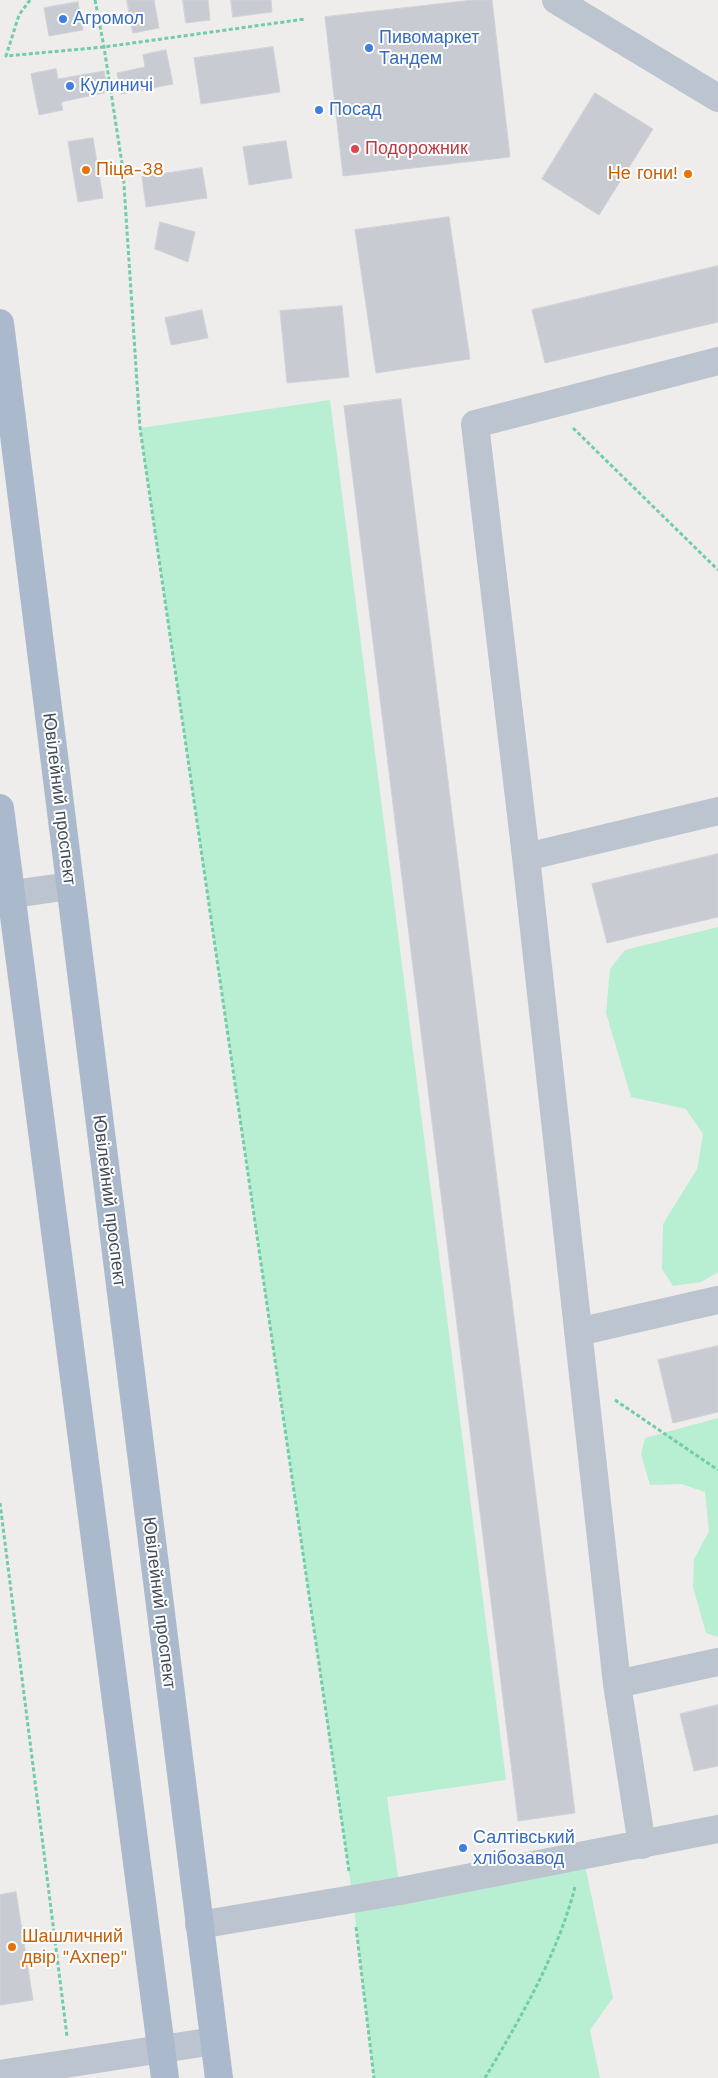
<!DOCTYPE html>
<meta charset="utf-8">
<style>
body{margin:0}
canvas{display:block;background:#efecec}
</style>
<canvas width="718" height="2078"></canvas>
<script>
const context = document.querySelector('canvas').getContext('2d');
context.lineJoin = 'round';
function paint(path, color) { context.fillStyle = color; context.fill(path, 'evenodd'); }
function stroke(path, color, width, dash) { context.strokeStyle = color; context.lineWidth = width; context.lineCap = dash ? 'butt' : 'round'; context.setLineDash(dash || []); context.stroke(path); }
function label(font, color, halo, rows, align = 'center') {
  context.font = font + ' "Work Sans",sans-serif'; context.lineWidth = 4; context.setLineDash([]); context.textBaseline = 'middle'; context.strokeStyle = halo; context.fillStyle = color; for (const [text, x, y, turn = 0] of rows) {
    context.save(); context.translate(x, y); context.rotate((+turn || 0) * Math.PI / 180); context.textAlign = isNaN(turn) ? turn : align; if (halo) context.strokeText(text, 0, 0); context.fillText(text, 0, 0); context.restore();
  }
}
paint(new Path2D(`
 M330,400L506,1780L387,1797L400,1891L583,1856L613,1998L590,2030L600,2078H374L353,1900L140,428Z
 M718,927V1272L701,1282L673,1286L662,1269L663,1224L697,1169L703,1134L686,1109L631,1097L606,1013L610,969L625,950Z
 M718,1418V1637L706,1633L693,1587L694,1559L709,1531L705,1492L681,1484L650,1485L641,1454L645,1438Z`), '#b8efd3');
const building = new Path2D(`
 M127,0H154L159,28L133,33Z
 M183,0H208L210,20L186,23Z
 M231,0H271L272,12L233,17Z
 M473,0H492L510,157L343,176L325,17Z
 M78,2L83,30L49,36L44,8Z
 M273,47L280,92L201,104L194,58Z
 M166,50L173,84L121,94L117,73L145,67L143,55Z
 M56,69L58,79L104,71L108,92L61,102L63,110L39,115L31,74Z
 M595,93L653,129L599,215L542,179Z
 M93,138L103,198L78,202L68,142Z
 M286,141L292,178L249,185L243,147Z
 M202,168L207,198L146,207L142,177Z
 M449,217L470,359L376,373L355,230Z
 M160,222L195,232L188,262L155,249Z
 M718,266V322L545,363L532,310Z
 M342,306L349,377L287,383L280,311Z
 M202,310L208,338L171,345L165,318Z
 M401,399L575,1813L518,1821L344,406Z
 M718,854V917L607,943L592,884Z
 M718,1346V1412L673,1423L658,1360Z
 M718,1705V1766L694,1771L680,1714Z
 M16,1892L33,2000L0,2005V1895Z`);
paint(building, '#c9cbd2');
stroke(building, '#d0d2d8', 1);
stroke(new Path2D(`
 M30,0L19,15L6,56L104,47L305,19
 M95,0L104,47L123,170L140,428L349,1871
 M573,428L718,570
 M615,1400L718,1470
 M0,1503L67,2036
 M356,1927L374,2078
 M485,2078C521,2017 557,1956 575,1887`), '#70cda8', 3, [4, 2.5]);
stroke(new Path2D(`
 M556,0L718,98
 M526,857L718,811
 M0,896L70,886
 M578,1332L718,1300
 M617,1684L718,1662
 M642,1845L617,1684L526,857L475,424L718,361
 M199,1925L400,1891L718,1829
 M0,2074L214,2041`), '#bcc5cf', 28);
stroke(new Path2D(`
 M0,323L219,2078
 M0,808L165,2078`), '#abb9cd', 28);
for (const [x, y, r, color] of [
 [63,19,5,"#3f7fe0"],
 [369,48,5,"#3f7fe0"],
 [70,86,5,"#3f7fe0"],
 [319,110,5,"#3f7fe0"],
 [355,149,5,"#e0444e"],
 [86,170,5,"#e8710a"],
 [688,174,5,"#e8710a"],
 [463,1848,5,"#3f7fe0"],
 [12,1947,5,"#e8710a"]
]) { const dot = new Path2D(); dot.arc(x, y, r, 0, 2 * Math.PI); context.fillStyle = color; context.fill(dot); stroke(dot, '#fff', 2); }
label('18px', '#366cbe', '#fff', [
 ["Агромол",73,19],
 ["Пивомаркет",379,38],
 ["Тандем",379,59],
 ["Кулиничі",80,86],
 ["Посад",329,110],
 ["Салтівський",473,1838],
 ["хлібозавод",473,1859]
], 'left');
label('18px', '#be3a42', '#fff', [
 ["Подорожник",365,149]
], 'left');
label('18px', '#c56008', '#fff', [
 ["Піца-38",96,170],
 ["Не гони!",678,174,"right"],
 ["Шашличний",22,1937],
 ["двір \"Ахпер\"",22,1958]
], 'left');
label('18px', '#444e5a', '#fff', [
 ["Ювілейний проспект",59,799,83],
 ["Ювілейний проспект",109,1201,83],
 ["Ювілейний проспект",159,1603,83]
]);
</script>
